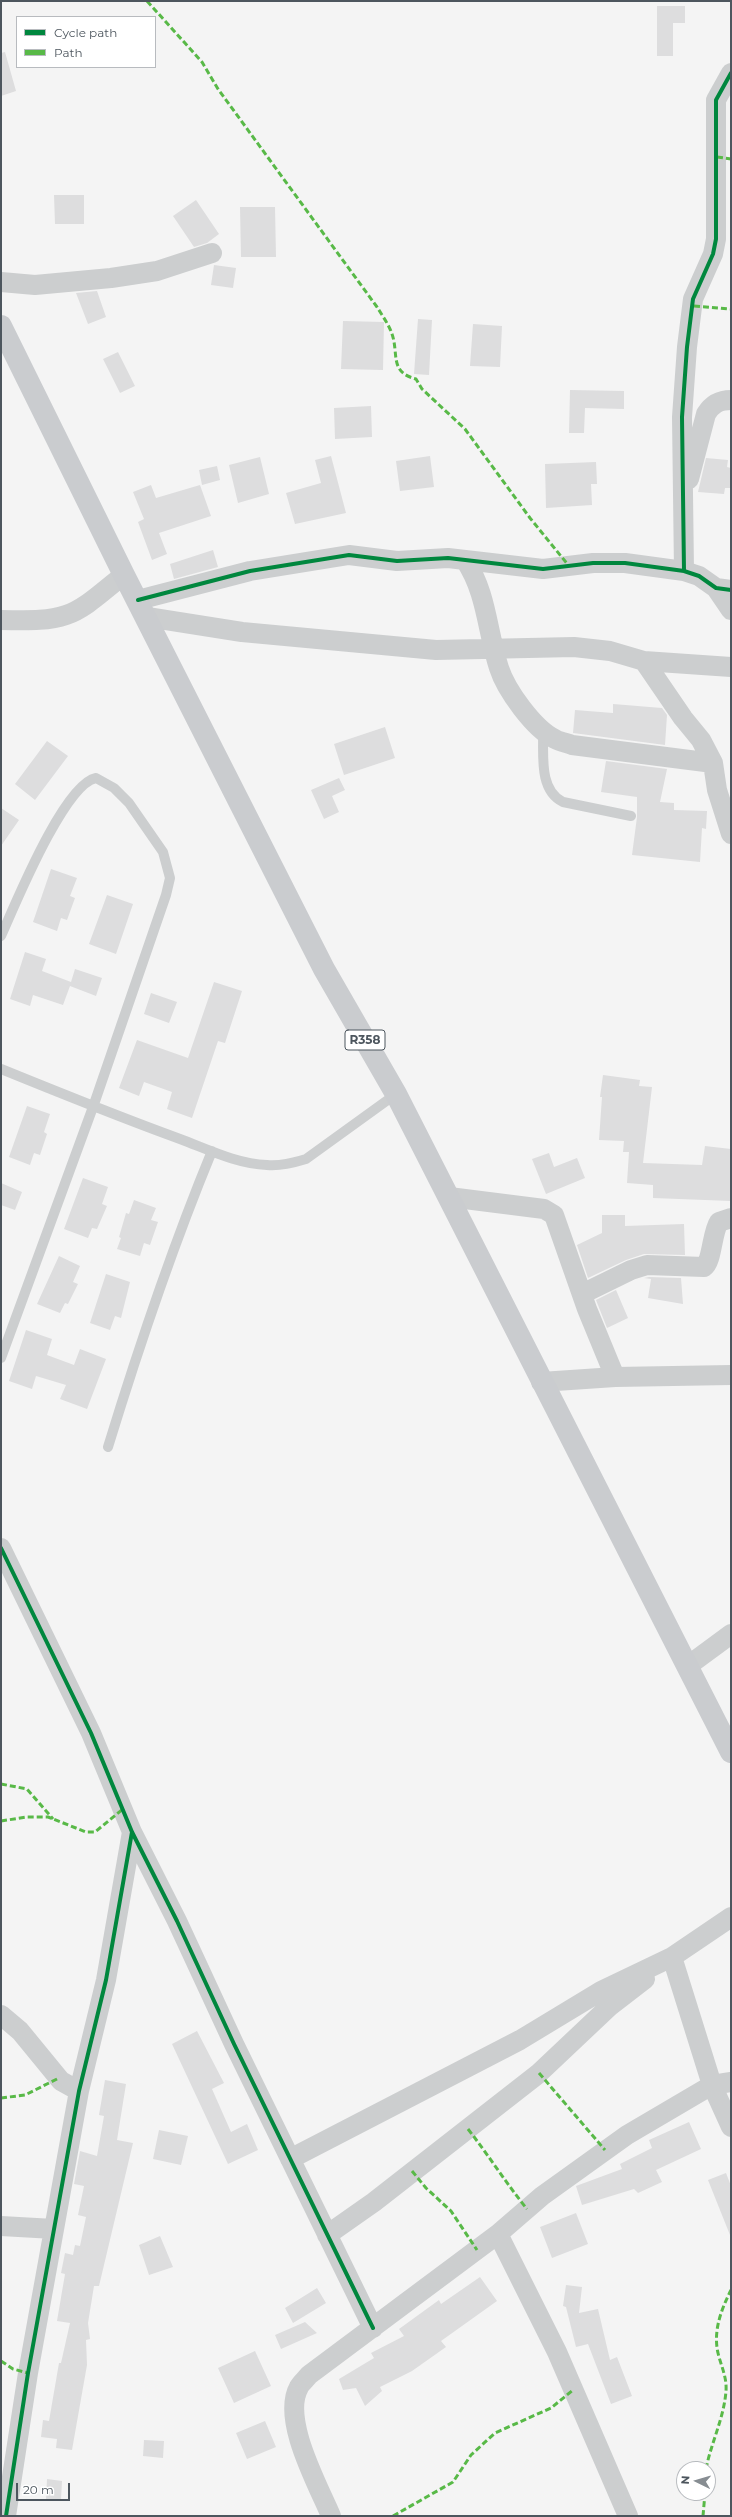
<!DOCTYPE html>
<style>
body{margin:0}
#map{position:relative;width:732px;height:2517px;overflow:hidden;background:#f4f4f4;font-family:Montserrat,sans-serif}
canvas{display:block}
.frame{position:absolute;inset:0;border:2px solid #4d565e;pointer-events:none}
.legend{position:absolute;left:16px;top:16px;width:140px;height:52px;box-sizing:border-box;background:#fff;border:1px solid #b8bbbf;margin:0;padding:5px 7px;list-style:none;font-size:12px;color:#4d565e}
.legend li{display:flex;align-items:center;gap:8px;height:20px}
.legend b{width:20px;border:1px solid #b8bbbf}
.north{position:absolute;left:676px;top:2461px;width:40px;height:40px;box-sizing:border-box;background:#fff;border:1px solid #b8bbbf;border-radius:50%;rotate:275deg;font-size:11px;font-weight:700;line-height:16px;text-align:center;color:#4d565e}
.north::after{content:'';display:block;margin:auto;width:14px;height:18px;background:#878d92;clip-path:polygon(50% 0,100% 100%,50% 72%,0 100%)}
.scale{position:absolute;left:16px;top:2483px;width:54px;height:18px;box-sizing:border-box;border:2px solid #4d565e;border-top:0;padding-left:5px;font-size:12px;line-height:14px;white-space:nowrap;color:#4d565e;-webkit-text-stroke:3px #fff;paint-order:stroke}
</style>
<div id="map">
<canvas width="732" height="2517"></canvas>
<div class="frame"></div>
<ul class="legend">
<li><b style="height:5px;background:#00873e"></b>Cycle path</li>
<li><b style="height:5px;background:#58b947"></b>Path</li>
</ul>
<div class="north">N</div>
<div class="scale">20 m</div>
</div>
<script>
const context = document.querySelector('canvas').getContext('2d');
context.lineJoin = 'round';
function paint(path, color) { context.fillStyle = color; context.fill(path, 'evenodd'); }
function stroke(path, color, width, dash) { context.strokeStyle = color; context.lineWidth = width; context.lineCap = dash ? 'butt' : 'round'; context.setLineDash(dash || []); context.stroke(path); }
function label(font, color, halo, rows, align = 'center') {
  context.font = font + ' Montserrat,sans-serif'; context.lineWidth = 4; context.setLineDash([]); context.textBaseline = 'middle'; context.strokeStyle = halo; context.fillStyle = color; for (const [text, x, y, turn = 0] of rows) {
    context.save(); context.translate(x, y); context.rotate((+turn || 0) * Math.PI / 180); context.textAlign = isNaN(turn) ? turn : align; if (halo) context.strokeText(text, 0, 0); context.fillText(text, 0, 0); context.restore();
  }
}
paint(new Path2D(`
 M657,6H685V23H673V56H657Z
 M5,52L16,91L1,96V53Z
 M54,195H84V224H55Z
 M196,200L219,234L207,243L194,247L173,216Z
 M240,207H275L276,257H241Z
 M214,265L236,268L233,288L211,285Z
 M97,291L106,317L88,324L76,293Z
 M418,319L432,320L429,375L414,374Z
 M343,321L384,322L383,370L341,369Z
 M473,324L502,326L500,367L470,366Z
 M118,352L135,386L120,393L103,359Z
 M570,390L624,391V409L585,408L584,433H569Z
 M371,406L372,437L335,439L334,408Z
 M331,456L346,513L295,524L286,493L321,483L315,460Z
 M430,456L434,487L400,491L396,461Z
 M260,457L269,494L238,503L229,465Z
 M706,458L728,460L727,467L731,468V488H725L724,494L698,492Z
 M596,462L597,484H591L592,505L546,508L545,464Z
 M217,466L220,480L202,485L199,470Z
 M151,485L156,498L200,485L211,516L159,533L167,554L152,560L138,522L144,519L133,492Z
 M213,550L218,567L174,579L170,564Z
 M613,704L662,708L667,715L665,745L573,733L575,710L613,713Z
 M385,727L395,758L344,775L334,744Z
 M47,741L68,756L35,800L15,784Z
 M606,761L667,769L660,802L674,803V810L707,811L706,829L702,828L700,862L632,855L637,817V797L601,792Z
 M339,778L345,790L332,796L339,812L324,819L311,790Z
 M1,808L19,820L1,846Z
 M51,869L77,878L70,896L75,898L67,920L61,918L57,931L33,922Z
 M107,895L133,904L116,954L89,944Z
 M25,952L46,959L42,971L71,982L75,969L102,978L96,996L70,986L63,1005L33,995L30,1006L10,999Z
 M214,982L242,991L225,1043L218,1041L192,1118L167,1109L172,1092L144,1082L139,1096L119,1088L137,1040L188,1058Z
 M151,993L177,1002L169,1023L144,1014Z
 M603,1075L640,1080L639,1086L652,1087L643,1163L702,1165L705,1146L731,1149V1201L653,1198V1185L627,1183L629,1152H623L624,1141L599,1140L602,1097H600Z
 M27,1106L50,1114L44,1132L47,1134L40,1155L34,1153L30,1165L9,1157Z
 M549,1153L554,1167L577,1158L585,1178L546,1194L532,1159Z
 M83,1178L108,1187L102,1204L107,1206L97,1229L92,1228L88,1238L64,1229Z
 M1,1183L22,1192L15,1210L1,1205Z
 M134,1200L156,1208L151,1220L158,1222L150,1245L144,1243L140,1256L117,1249L121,1238L119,1237L126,1213L129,1214Z
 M602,1215H625V1226L684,1224L685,1255L644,1254L626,1260L588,1278L577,1245L602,1233Z
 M59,1256L80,1266L73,1282L78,1284L68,1304L65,1303L60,1313L37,1304Z
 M106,1274L130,1282L121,1318L115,1316L110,1330L90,1323Z
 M649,1277L681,1278L683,1304L648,1298L651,1279L644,1278Z
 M616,1290L628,1318L607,1328L596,1300Z
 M26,1330L52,1339L47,1355L74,1365L80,1349L106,1359L87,1409L60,1399L66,1385L36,1376L32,1389L9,1381Z
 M197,2031L224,2083L212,2089L231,2132L247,2124L258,2150L228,2164L172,2044Z
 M105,2080L126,2084L117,2140L133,2143L99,2286H94L88,2323L90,2339L86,2340L87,2365L72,2450L56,2448L57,2439L41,2437L43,2420L49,2421L59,2363H61L70,2323L57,2321L65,2274L61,2273L65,2253L73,2255L75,2245L80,2246L86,2217L78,2215L84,2186L74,2184L80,2151L97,2156L104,2116L99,2115Z
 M689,2122L701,2149L656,2170L662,2182L638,2193L634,2189L582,2205L576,2186L622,2169L620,2164L652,2148L649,2140Z
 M159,2130L188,2136L181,2165L153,2159Z
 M726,2173L731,2186L730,2235L708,2180Z
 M576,2213L588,2244L552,2258L540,2227Z
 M160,2236L173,2267L149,2275L139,2245Z
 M480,2277L497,2301L441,2341L446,2347L412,2371L380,2387L382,2391L365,2406L356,2388L343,2390L339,2379L374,2358L371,2353L404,2336L399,2329L439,2300L441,2304Z
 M566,2285L582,2287L579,2313L598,2309L610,2360L617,2357L632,2396L611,2404L588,2344L576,2347L566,2307L563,2306Z
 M317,2288L326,2303L293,2323L285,2308Z
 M305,2322L317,2333L281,2349L275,2335Z
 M255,2351L271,2386L234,2403L218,2368Z
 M265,2421L276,2447L247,2459L236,2433Z
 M144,2440L164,2441L163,2458L143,2456Z
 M47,2479L62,2481L61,2500L46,2499Z`), '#ddddde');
stroke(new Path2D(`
 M543,730C544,753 538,790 563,802L631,816
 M1,936C15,905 64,784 96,778L114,788L129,803L163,852L170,878L166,895L93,1107L1,1358
 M1,1069C60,1093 119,1117 180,1139C207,1149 237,1164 267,1165C281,1166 292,1163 306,1159L396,1094
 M108,1447C139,1346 172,1248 212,1151`), '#cccecf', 10);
stroke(new Path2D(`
 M1,282L35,285L111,278L157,271L212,253
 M689,479L706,414C712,404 719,400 731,400
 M465,560C487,593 487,631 499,668C506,690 534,729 555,739C560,742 567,743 572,745L713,763
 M684,571L682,417L687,347L693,299L713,254L716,239V100L731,73
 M716,588L731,610
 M138,600L250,571L349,555L397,561L448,558L543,569L593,563H625L684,571L699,576L716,588L731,590
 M147,617L242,632L436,650L574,647L610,651L644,661L731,667
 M1,620C21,620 46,622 66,615C87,608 106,588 124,575
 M644,661L683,718L701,740L713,763L717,790L731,834
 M449,1197L544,1209L554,1215L587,1309L615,1377
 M582,1294L631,1270L647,1265L704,1267C712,1262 712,1232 719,1222L731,1218
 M541,1382L615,1377L731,1375
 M1,1548L91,1733L132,1832L177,1921L234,2044L373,2328
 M689,1665L731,1634
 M672,1957L712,2085L731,2127
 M1,2015L20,2031L61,2081L79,2091
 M290,2159L520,2040L601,1991L672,1957L731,1917
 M1,2226L54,2229
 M498,2234L557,2352L628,2516
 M327,2235L374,2202L538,2074L610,2006L645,1979
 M6,2516L28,2373L79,2091L106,1980L132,1832
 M331,2516C318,2485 281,2419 299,2387C301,2383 306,2379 309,2375L498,2234L542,2196L627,2135L712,2085L731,2082`), '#cccecf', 20);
stroke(new Path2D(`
 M1,326L124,575L324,969L396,1094L731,1752`), '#cacccf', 22);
stroke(new Path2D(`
 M147,1L202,62L218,89L377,307C382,315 389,325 392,334C399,354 389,372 416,379L422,389L465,429L530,518L569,566
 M717,157L731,159
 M694,306L731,309
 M1,1784L27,1789L53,1819
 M1,1821L27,1817H48L86,1832H95L123,1809
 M539,2073L605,2150
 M1,2098L25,2095L59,2078
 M468,2129C489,2156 506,2183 527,2209
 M412,2171L426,2188L451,2211L477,2250
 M1,2361L13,2369L28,2373
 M706,2469C711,2443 724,2418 726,2391C727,2377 721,2366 718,2353C713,2331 721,2310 731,2290
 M393,2516L453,2482L471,2455L495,2433L551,2408L573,2390
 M703,2516L705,2493`), '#58b947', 3, [6, 3]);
stroke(new Path2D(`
 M684,571L682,417L687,347L693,299L713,254L716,239V100L731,73
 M138,600L250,571L349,555L397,561L448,558L543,569L593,563H625L684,571L699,576L716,588L731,590
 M1,1548L91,1733L132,1832L177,1921L234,2044L373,2328
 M6,2516L28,2373L79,2091L106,1980L132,1832`), '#00873e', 4);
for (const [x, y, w] of [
 [365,1040,40]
]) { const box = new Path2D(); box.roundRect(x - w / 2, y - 10, w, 20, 3); context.fillStyle = '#fff'; context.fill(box); stroke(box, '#4d565e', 1); }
label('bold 12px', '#4d565e', null, [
 ["R358",365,1040]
]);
</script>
